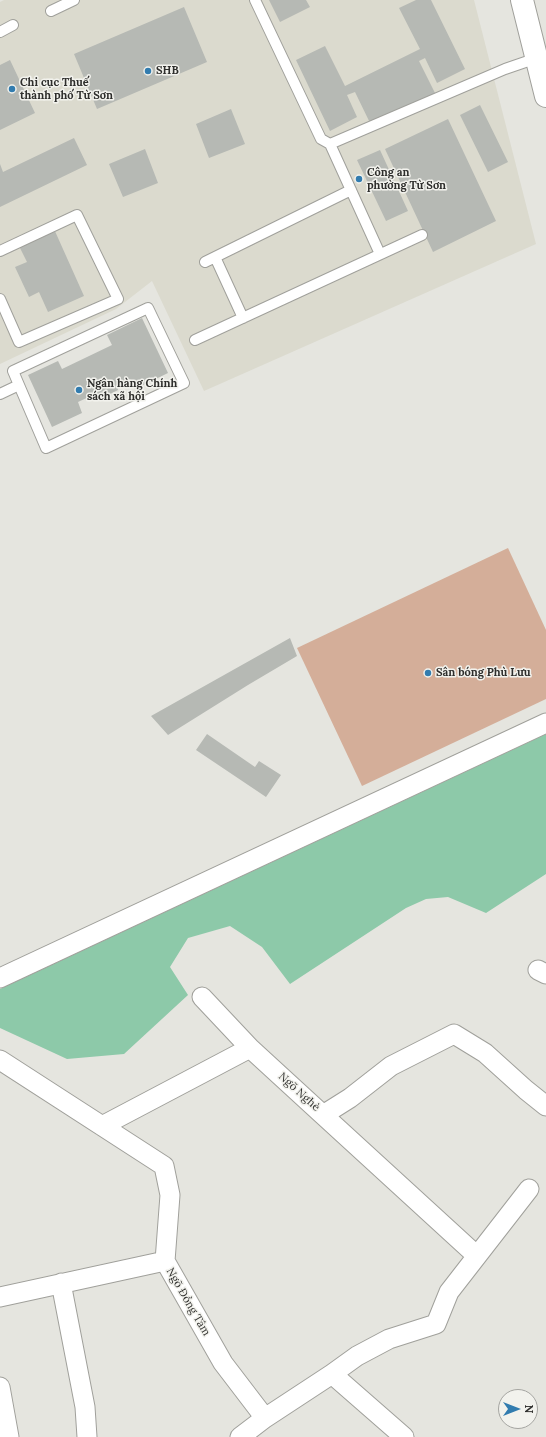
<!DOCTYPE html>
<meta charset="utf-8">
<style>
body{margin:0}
#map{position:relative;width:546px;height:1437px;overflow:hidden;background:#e5e5df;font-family:Lora,serif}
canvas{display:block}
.north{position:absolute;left:498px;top:1389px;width:40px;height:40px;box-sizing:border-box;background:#f2f2ed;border:1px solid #a4a4a0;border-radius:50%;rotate:90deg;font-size:11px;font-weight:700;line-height:16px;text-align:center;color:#2e2e2c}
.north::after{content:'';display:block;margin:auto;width:14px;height:18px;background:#327caf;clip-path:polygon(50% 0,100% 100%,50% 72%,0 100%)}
</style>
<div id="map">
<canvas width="546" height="1437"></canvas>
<div class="north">N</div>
</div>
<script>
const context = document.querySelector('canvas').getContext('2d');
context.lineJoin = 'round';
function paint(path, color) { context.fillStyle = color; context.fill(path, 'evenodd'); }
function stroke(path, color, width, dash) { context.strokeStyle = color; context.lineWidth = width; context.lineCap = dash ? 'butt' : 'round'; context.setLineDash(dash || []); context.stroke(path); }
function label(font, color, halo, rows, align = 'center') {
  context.font = font + ' Lora,serif'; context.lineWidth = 3; context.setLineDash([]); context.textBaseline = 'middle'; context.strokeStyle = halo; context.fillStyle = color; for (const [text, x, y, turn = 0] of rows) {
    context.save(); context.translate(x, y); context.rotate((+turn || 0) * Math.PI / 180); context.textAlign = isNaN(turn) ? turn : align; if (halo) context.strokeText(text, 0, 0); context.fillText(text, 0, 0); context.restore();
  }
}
paint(new Path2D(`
 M4,0H474L536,244L204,391L152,281L116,309L0,364V2Z`), '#dbdace');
paint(new Path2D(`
 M508,548L546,630V699L362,786L297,648Z`), '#d4ae99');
paint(new Path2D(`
 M546,734V874L486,913L448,897L426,899L406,908L290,984L262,947L230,926L188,938L170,967L188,995L124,1054L67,1059L0,1028V989Z`), '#8dc9a9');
paint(new Path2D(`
 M269,0H306L310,7L280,22Z
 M416,0H431L465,69L437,83L425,58L419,61L435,93L371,125L355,92L347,95L357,117L330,131L296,60L325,46L345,86L420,49L399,8Z
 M184,7L207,62L97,109L74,54Z
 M10,60L35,113L0,130V65Z
 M480,105L508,162L488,172L460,115Z
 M231,109L245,144L209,158L196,124Z
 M448,119L496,221L433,252L385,149Z
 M74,138L87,165L0,207V164L3,172Z
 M145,149L158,183L123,197L109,164Z
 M380,150L408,211L386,221L357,160Z
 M54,229L84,296L48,312L39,292L29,297L15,267L27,262L19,246Z
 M142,318L168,373L135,389L130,379L117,386L118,390L96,401L93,395L78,402L82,413L52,427L28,375L58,361L62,369L112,345L107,335Z
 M290,638L297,656L248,685L168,735L151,716Z
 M207,734L255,767L259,761L281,775L266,797L196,750Z`), '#b6b9b4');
const service = new Path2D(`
 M255,0L321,139L330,144L505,69L537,58
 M51,11L74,0
 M0,32L13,25
 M330,144L380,254
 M0,251L77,215L118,299L19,342L0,299
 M215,257L243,318
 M205,262L351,190
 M148,308L184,383L46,448L13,371Z
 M195,340L422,235
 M0,394L19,385`);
const minor = new Path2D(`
 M538,970L546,974
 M0,978L546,723
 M202,997L250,1048
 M0,1060L164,1166L170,1195L165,1261L223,1363L265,1418L332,1374L404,1437
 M323,1115L477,1256
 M102,1126L250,1048L323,1115L350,1098L391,1066L454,1034L485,1053L526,1090L546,1106
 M61,1283L85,1407L87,1437
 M0,1297L165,1261
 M332,1374L357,1356L389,1339L436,1324L449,1292L529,1189
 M0,1387L9,1437
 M240,1437L265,1418`);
const secondary = new Path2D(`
 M522,0L546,96`);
stroke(service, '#a0a09b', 12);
stroke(minor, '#a0a09b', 21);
stroke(secondary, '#a0a09b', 24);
stroke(service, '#fff', 10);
stroke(minor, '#fff', 19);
stroke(secondary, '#fff', 22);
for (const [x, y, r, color] of [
 [148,71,4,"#327caf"],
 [12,89,4,"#327caf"],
 [359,179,4,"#327caf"],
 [79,390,4,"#327caf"],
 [428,673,4,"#327caf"]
]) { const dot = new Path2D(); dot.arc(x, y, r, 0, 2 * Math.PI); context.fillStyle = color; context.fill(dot); stroke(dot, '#f2f2ed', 1.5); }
label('bold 11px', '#2e2e2c', '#f2f2ed', [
 ["SHB",156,71],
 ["Chi cục Thuế",20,83],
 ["thành phố Từ Sơn",20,96],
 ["Công an",367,173],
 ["phường Từ Sơn",367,186],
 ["Ngân hàng Chính",87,384],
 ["sách xã hội",87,397],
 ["Sân bóng Phù Lưu",436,673]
], 'left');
label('11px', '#2e2e2c', '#f2f2ed', [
 ["Ngõ Nghè",299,1092,42],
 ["Ngõ Đồng Tâm",188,1302,60]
]);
</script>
